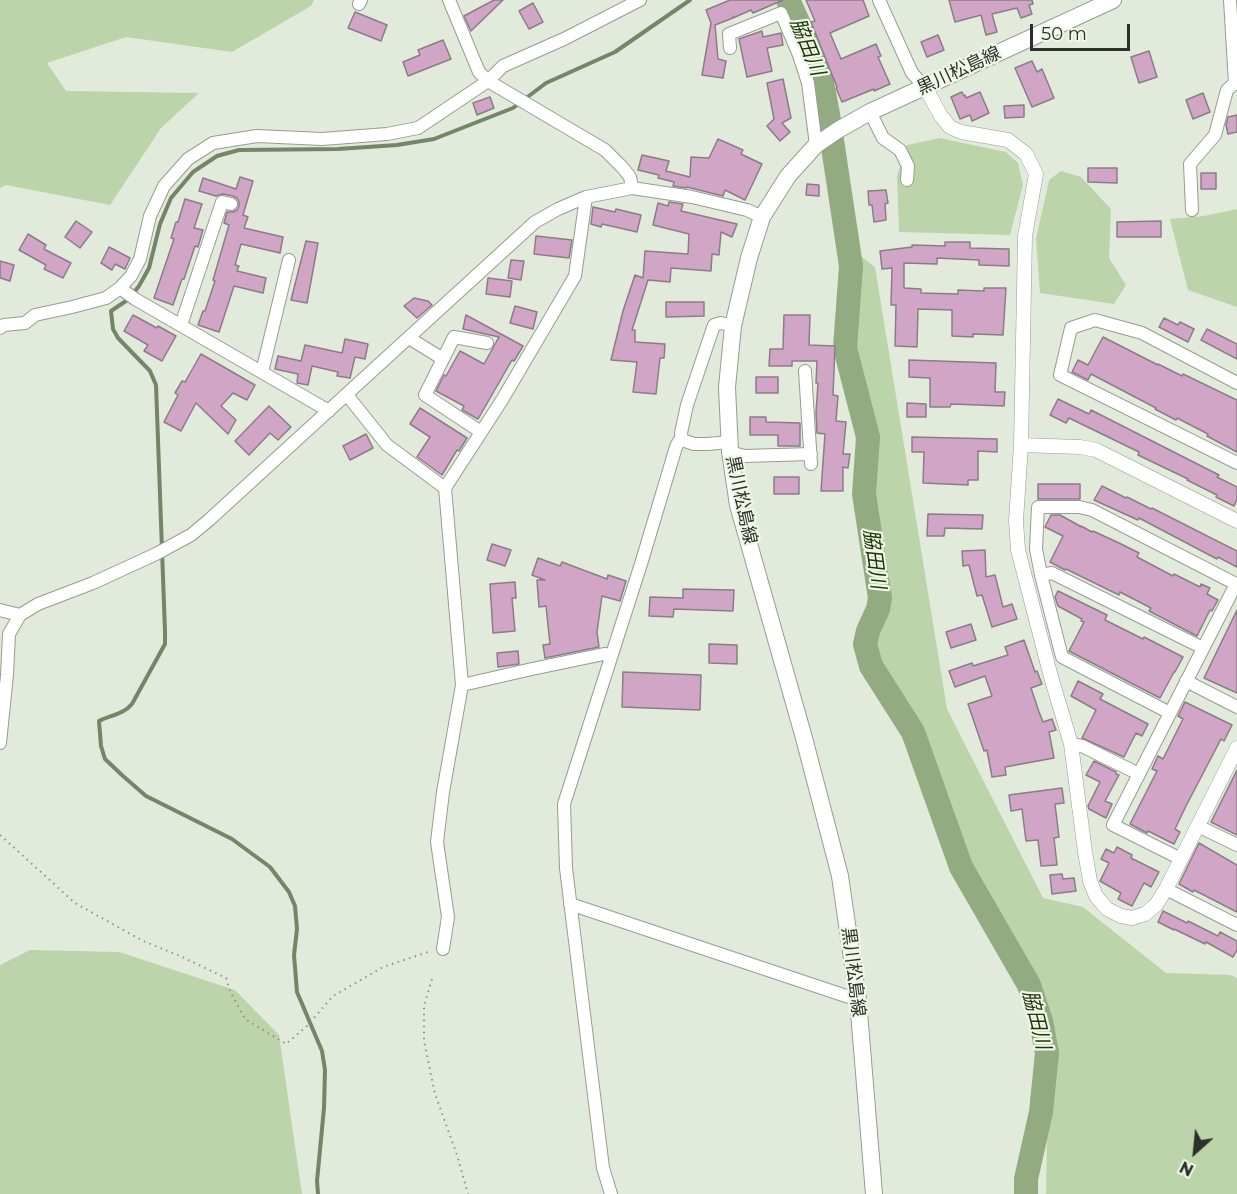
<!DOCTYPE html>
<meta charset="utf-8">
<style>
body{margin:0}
#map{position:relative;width:1237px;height:1194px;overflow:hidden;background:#e2eadc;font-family:Montserrat,sans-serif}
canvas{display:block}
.north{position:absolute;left:1165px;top:1122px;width:60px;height:60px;-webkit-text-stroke:4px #eff7e9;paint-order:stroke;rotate:207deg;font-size:16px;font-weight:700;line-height:24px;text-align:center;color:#2d302a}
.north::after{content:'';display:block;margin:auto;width:21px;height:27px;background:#2d302a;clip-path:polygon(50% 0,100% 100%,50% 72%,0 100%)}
.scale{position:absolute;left:1030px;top:24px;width:100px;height:27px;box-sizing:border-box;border:3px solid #2d302a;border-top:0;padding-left:8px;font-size:18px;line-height:21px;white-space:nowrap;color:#2d302a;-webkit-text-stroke:4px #eff7e9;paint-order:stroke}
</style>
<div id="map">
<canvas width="1237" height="1194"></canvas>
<div class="north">N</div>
<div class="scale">50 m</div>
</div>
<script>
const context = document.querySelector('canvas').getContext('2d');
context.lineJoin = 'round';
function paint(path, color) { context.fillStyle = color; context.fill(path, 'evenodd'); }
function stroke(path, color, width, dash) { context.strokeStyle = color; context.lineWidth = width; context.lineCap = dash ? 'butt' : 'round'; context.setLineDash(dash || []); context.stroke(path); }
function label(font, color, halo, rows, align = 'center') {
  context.font = font + ' Montserrat,"Noto Sans JP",sans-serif'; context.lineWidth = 4.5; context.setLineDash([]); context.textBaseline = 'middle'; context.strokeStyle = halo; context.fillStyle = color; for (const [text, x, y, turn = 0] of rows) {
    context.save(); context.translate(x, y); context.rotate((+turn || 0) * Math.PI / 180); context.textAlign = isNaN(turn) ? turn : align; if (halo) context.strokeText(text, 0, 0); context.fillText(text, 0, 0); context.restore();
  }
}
paint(new Path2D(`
 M0,0H314L311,6L232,52L126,37L47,63L66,91L199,93L161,128L110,205L6,185L0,188Z
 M940,138L1006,152L1018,163L1023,185L1010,235L899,232L897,176L907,145Z
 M1061,171L1081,177L1111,209L1109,258L1126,285L1114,304L1040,293L1036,239L1049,180Z
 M1237,209V307L1188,290L1170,219L1204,216Z
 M862,257L875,267L947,709L1043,898L1083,907L1166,973L1230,975L1237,978V1194H1046L1047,1139L1053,1099L1050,1073L1051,1049L1046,1023L1037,991L966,866L917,729L869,649L884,603L849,349Z
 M30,950L119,952L235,990L279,1035L302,1194H0V965Z`), '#bcd4aa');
stroke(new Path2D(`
 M318,1194L317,1181L324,1108L325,1070L322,1051L297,992L294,955L297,929L295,906L289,892L270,867L232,839L146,796L123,776L105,759L101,746L99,721C111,715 124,714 132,704L165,644V632L156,385L150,371L118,338L113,329L111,311L129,299L139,286L149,268L160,224L171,198L193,172L217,156L239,150L338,149L397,145L434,139L513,108L546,83L615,52L690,0`), '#748666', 4);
stroke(new Path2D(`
 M788,0L809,46L821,77L828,114L851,266L845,348L868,437L864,494L880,598L878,609L868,631L865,644L871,666L913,732L961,867L1029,985L1041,1021L1047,1053L1041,1112L1026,1179V1194`), '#93ab80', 24);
const building = new Path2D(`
 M494,0H503L471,31L464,16Z
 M730,0H783L753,13L751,10L733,18V16V18L715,25L718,59L726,61L723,78L702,75L711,23L706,10Z
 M806,0H863L869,16L830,33L841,59L876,44L881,56L878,57L890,84L874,91V89L842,102L836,88L837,87L811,22L815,21Z
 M949,0H1032L1033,4L1029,5L1032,14L1021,18L1017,8L992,14L997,32L986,35L981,15L955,22Z
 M533,3L543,22L529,29L519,11Z
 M355,12L387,25L381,41L348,28Z
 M762,31L763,37L781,33L783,45L767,48L772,71L747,77L739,39Z
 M938,35L944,50L927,57L921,42Z
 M443,40L451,59L408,76L403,62L420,55L418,50Z
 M1149,51L1157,77L1139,83L1131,57Z
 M1032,61L1037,72L1042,69L1054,98L1032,107L1015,68Z
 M783,79L791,118L782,123L790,132L780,141L767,126L774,119L767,83Z
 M962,92L964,96L965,95L966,98L980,92L989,113L972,121L970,115L960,119L951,97Z
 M1203,93L1210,112L1193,119L1186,100Z
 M490,97L494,108L477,115L473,103Z
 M1024,105V117L1005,118L1004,106Z
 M1237,115V132L1228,134L1226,125L1228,117Z
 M718,139L743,150L741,154L762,164L745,200L725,190L723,196L687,187L686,188L673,186L674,182L658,178L659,175L638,170L642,155L669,161L666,171L690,177L691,157L709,158Z
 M1088,168H1117V183L1088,182Z
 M1201,173H1216V189H1201Z
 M240,177L253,181L243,215L248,217L244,228L283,237L280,253L241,244L235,265L239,266L237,271L266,278L263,293L234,286L219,332L198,325L203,311H205L215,281L213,280L229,225L224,223L227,212H233L237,210L239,206V202L237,198L233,196L223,194L216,196L199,191L203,178L236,189Z
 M807,184L819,185V196L806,195Z
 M886,190L888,203L885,204L886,220L874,222L872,205H869L868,191Z
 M185,199L202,204L194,228L203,230L198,247L195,246L184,279H182L173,305L154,298L174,239L171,238L176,222H178Z
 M669,202L683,204L681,211L737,224L732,237L721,232L719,255L712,254L711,271L671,268L670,282L648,280L632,330H635V342L665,344L664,358H660L656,394L633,392L637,362L611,360L623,311L635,275L643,278L645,251L688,254L689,234L653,225L658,203L668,206Z
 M593,207L615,212L616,209L641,215L637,232L602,224L601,227L591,224Z
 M76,221L92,232L80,248L65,237Z
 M1161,221V237H1117V222Z
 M28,234L46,245L44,249L71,263L63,278L44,269L46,265L19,250Z
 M536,236L572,240L569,258L534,254Z
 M306,241L318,243L307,303L291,300Z
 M945,242H970V248L1009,249V266L979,265V260L937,258V264L904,263V288L921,289V293L958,294V290L984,291V288H1006L1003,335L973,334V337L952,336V310L918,309L917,347L895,346L896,305H891L892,268L882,269L880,251L912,247V245L945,246Z
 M109,247L130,258L125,269L115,264L112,270L101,263Z
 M511,260L524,261L521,280L508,278Z
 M0,261L14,265L10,281L0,278Z
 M488,278L512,281L510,297L486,294Z
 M414,298L428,301L432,305L417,318L404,306Z
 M666,302H704V316L666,317Z
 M515,306L537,312L533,329L510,323Z
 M133,315L157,328L158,326L176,336L162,361L144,351L148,345L124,331Z
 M466,315L523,346L514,361L512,360L478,419L462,410L464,406L436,391L444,375L446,376L460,351L484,364L499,337L463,329Z
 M784,315H810L809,345L835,346L833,395L838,396L836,421L846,422L843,454H850L848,468L843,467V491H821L825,434L817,433L816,413L818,383H816L817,361H792V366H769L770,349H783Z
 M1164,318L1178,325L1180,322L1194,329L1188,342L1159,327Z
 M1207,329L1237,344V359L1201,340Z
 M1103,337L1158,365V364L1182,376L1183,374L1237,400V452L1207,436L1208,434L1177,418L1176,420L1155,409L1156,408L1091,374L1088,380L1072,372L1078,360L1088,365Z
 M345,339L368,344L365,359L355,357L350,378L337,376L338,372L312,366L308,385L297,383L298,374L275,369L278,356L301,361L305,345L342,353Z
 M201,354L255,385L247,400L233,393L221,406L236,420L228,434L196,403L181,431L164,422L178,395L175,393L182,381L185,382Z
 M909,360L996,363L995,392H1005L1004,406L951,404L950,407H930V378L909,377Z
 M756,377H778V393H756Z
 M1058,399L1089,414L1091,410L1219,475L1217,477L1237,487V499L1234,506L1216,497L1217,495L1187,480L1188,479L1138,455L1139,452L1069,418L1066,423L1050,415Z
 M907,403L926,404V417H907Z
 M269,406L291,427L278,440L270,433L249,455L235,441Z
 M420,408L467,438L459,451L457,450L442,475L417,457L430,437L410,424Z
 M750,417H766V422L800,423V446H778V435H750Z
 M366,434L373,448L350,460L343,446Z
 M912,437L997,439V452L978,451V480H968V485L923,483L924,452H912Z
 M774,477H799V494H774Z
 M1038,484H1080V499H1038Z
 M1102,486L1126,498L1127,497L1151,509L1152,508L1237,551V567L1218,557L1217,559L1139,518L1138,520L1094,500Z
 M928,514L983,515L982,529L945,528L944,536H927Z
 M1051,515H1060L1080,526V527L1081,526L1092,532L1093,531L1119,543L1139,553L1137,557L1173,576L1174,574L1200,587L1201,584L1210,588L1207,594L1218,600L1212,611L1210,610L1197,636L1149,611L1151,608L1120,592L1119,595L1066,569L1065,570L1050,562L1063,536L1045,527Z
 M492,544L511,550L505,566L487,560Z
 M985,550L986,577L995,575L1003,607L1012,604L1017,619L992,627L982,595L977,596L969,565L963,566L962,551Z
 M538,558L560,566L562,562L607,579L608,575L626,581L620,601L602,596L597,632L599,647L545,658L543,645L550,644L546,606L539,607L537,580H545L532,575Z
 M515,582L516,598H512L515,631L493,633L490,584Z
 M683,589L734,590L733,611L674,609L673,617L649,616L650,597L683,598Z
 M1058,591L1107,615L1105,620L1143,639L1144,637L1183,657L1175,672H1174L1160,698L1069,651L1084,622L1081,621L1082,619L1058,606L1055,597Z
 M1237,610V693L1204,678Z
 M971,624L976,640L951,648L946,632Z
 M1024,640L1035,672L1037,671L1042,684L1031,688L1039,712L1043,722L1052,719L1056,730L1049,732L1054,758L1005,767L1006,775L992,777L987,750L984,751L968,704L992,696L985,676L955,687L949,671L972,663L973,666L1008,655L1005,647Z
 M709,644L737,645V664L709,663Z
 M518,651L519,664L498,667L497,653Z
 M623,672L701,675L700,710L622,707Z
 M1078,681L1103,694L1100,699L1148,724L1142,736L1136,733L1124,757L1082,738L1096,710L1071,696Z
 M1185,702L1232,725L1224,741L1221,739L1186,806L1175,829L1180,832L1174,844L1148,831L1147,833L1130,824L1157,771L1152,769L1158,756L1163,759L1183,719L1178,716Z
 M1094,761L1116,772V774L1119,775L1105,801L1112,804L1106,818L1089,809L1088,806L1100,782L1086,775Z
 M1237,770V835L1211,822Z
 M1062,788L1064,803L1055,804L1059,837L1054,838L1057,865L1041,866L1038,840L1026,841L1022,809L1011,811L1009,795Z
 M1199,843L1237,865V912L1194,890L1193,892L1179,884Z
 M1117,847L1132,855L1131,858L1159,872L1151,887L1144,883L1132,906L1118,899L1121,893L1100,881L1109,863L1101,859L1106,849L1114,853Z
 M1062,874L1063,879L1074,878L1076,891L1052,894L1050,875Z
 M1163,911L1187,923L1188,921L1218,936L1220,932L1237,941V950L1233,957L1206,942L1205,944L1174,929V930L1158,922Z`);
paint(building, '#d1a5c5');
stroke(building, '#8a7d86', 1.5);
const minor = new Path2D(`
 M449,0L479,72L488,81L605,150L622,167L630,177L632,188
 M879,0L912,73L925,87
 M359,4L361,0
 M730,48L729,34L781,13L799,55L808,83L816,145
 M870,112L883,138L900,150L908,166L907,180
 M1192,210L1190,164L1215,135L1227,90L1235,83L1230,0
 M120,288L135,299L329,411
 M181,325L222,202L231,204
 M0,328L4,325L25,323L35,315L72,307L106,298L120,288L131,276L140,259L150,216L164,186L188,159L213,143L257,136L322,139L387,134L418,128L488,81L503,66L564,39L640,0
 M409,338L443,359
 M805,371L811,464
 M262,372L289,260
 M1237,383L1142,333L1095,320L1071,328L1060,375L1237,463
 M347,395L387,445L445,488
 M481,432L425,395L454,337L487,343
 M682,440L694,444H708L729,442
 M730,452L744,456L811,454
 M1041,575L1062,657L1170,713
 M0,610L20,615
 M1186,681L1237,707
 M462,685L445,488L502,400L575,276L586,197
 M0,743L7,675L9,634L20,615L38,604L93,583L156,554L191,535L209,520L535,222L558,209L586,197L632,188L692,197L747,210L762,217
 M1071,744L1082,746L1139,774
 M1198,826L1237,845
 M1181,859L1113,825L1236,584L1092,510L1079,507H1038L1036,549L1041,575L1052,573L1203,648
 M1166,889L1237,925
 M570,904L858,1000
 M443,949L448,917L437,842L443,792L462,685L532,669L604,654L612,655
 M611,1194L603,1168L566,868L564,804L641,564L676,447L679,441L682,440L681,433L687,405L714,325L721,323L733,326`);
const tertiary = new Path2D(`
 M925,87L941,116L950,127L961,132L1008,140L1026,154L1036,174L1025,236L1021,445L1016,521L1018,550L1051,677L1071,744L1085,852L1090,881L1096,896L1107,909L1121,916L1132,918L1145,914L1156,905L1166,889L1237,748
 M1021,445L1080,447L1096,450L1237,521`);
const secondary = new Path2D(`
 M874,1194L858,1000L840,876L804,738L738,505L730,452L727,387L733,326L749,258L762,217L788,176L816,145L838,130L870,112L1113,0`);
stroke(minor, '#959d90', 14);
stroke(tertiary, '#959d90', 15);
stroke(secondary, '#959d90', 18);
stroke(new Path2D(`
 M0,835L75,903L143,941L180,956L226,978L230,991L245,1019L286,1044L307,1026L333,996L383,967L431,951
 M432,979L424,1006V1041L435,1094L457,1155L468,1194`), '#8e948a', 2, [1.5, 4.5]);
stroke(minor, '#fff', 12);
stroke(tertiary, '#fff', 14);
stroke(secondary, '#fff', 16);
label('18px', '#2d302a', '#eff7e9', [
 ["黒川松島線",959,71,-25],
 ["黒川松島線",741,500,78],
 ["黒川松島線",853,972,83]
]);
label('italic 20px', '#203706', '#eff7e9', [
 ["脇田川",807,47,68],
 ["脇田川",874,559,82],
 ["脇田川",1036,1020,76]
]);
</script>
